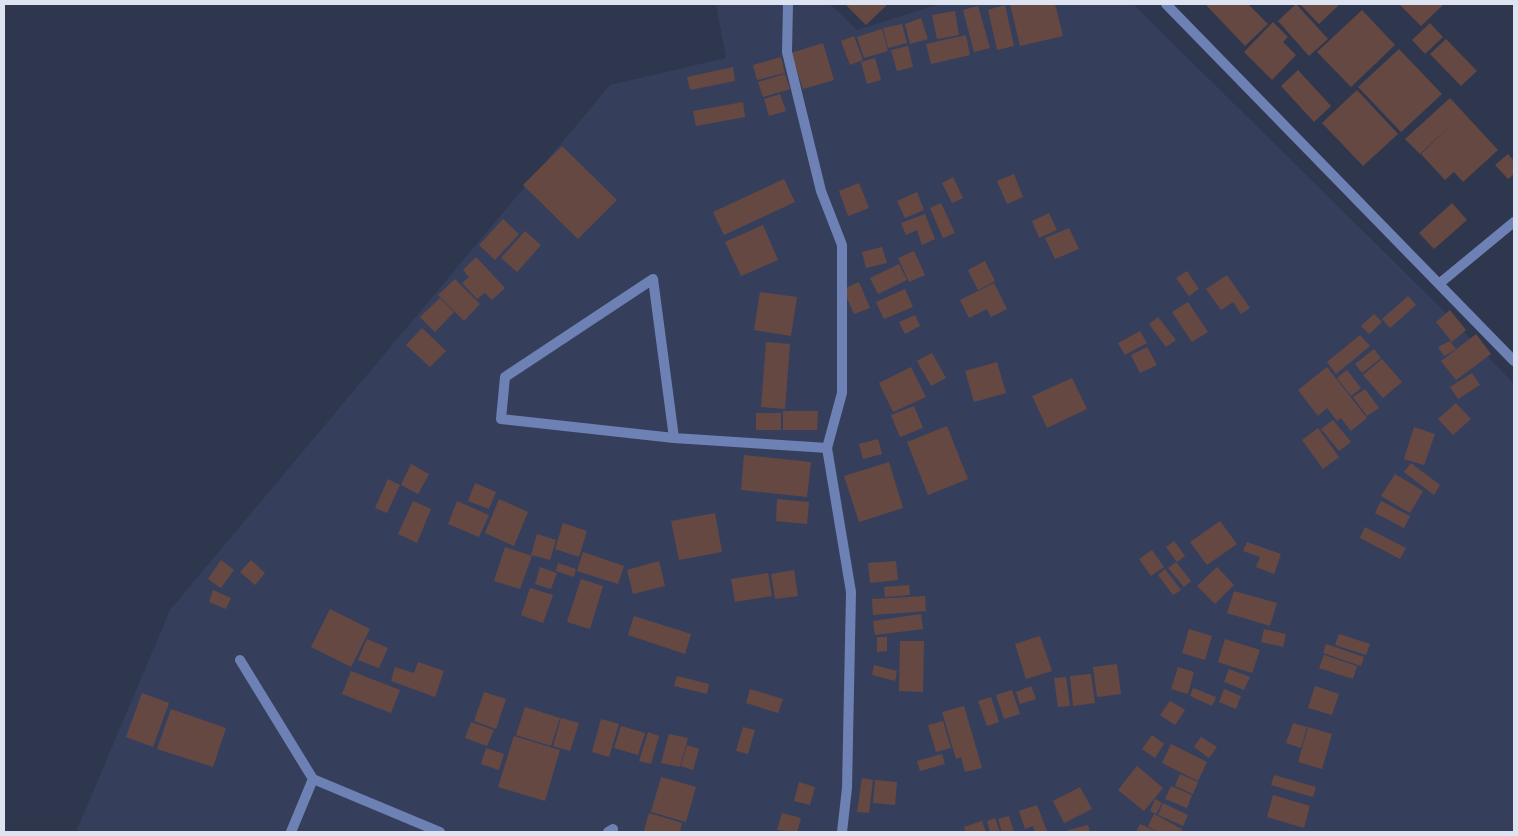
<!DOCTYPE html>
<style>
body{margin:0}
#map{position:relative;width:1518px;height:836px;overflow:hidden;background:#2e374e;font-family:Montserrat,sans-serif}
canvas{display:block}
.frame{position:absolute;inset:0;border:5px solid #dde3f1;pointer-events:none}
</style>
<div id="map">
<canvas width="1518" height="836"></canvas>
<div class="frame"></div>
</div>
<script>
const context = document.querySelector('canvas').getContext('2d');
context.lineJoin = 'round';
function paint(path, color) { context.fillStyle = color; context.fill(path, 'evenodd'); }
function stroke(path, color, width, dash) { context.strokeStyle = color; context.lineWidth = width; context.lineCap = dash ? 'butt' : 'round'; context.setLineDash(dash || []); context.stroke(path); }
paint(new Path2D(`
 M716,4H830L857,30L939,4H1133L1446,313L1514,384V832H76L170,610L610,85L726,58Z`), '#353f5c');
paint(new Path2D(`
 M845,4H888L866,25Z
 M1010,4H1055L1063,36L1020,46Z
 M1207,4H1248L1268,24L1245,46L1206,5Z
 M1296,4L1328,39L1309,56L1278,21Z
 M1300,4H1340L1319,24Z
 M1399,4H1444L1421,26Z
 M1005,5L1014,46L997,50L988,10Z
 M978,6L990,48L974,52L963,10Z
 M1362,10L1395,45L1351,87L1317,52Z
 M955,11L959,35L937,39L932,15Z
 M921,18L928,39L910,44L905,24Z
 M1273,22L1288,37L1283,42L1296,55L1272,80L1244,52Z
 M1430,23L1443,37L1425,54L1412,40Z
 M902,24L907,43L888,48L883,28Z
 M882,29L888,51L864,58L857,37Z
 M966,35L970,55L931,64L926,44Z
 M854,36L863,60L850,65L841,41Z
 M1446,39L1477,71L1461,86L1430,54Z
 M823,43L834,80L803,89L791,53Z
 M908,46L913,67L897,71L891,50Z
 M1399,49L1442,94L1401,132L1358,87Z
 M781,57L785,73L757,80L753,65Z
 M875,58L881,80L867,84L861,62Z
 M733,67L735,81L690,90L687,77Z
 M1298,70L1331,106L1314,122L1281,86Z
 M785,74L790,89L763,97L758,82Z
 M1357,90L1398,134L1363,166L1322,123Z
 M780,94L786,111L769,116L764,99Z
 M1450,98L1498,150L1463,182L1454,172L1445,180L1421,154L1455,121L1420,154L1405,139Z
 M743,102L745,117L696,126L693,111Z
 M562,146L617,200L578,239L523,185Z
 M1508,154L1514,161V174L1508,179L1495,165Z
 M1014,174L1023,197L1007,204L997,181Z
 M953,177L963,198L952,203L942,183Z
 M784,179L795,202L724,235L713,212Z
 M859,183L869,208L848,216L839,191Z
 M917,192L924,210L905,218L897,201Z
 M941,203L955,233L943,238L930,208Z
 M1452,203L1467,220L1434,249L1419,233Z
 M1049,213L1057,230L1039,238L1032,221Z
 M925,214L935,239L922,245L917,230L906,235L901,223Z
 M503,219L519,234L495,260L479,245Z
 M763,225L778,260L741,276L725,242Z
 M1069,228L1079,249L1055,259L1045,238Z
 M525,231L541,245L517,272L501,258Z
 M882,247L887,263L866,268L862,252Z
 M914,251L925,275L909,282L898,258Z
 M476,257L505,288L492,300L485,293L477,299L462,283L469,277L463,270Z
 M985,261L995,281L978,290L968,270Z
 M899,264L907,280L878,294L870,278Z
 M1187,271L1199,289L1189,296L1176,278Z
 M1227,275L1250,308L1241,314L1233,302L1221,310L1206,289Z
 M455,279L480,304L464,321L438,295Z
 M859,282L870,308L854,314L843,289Z
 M994,283L1007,309L991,317L987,309L969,318L960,300Z
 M905,289L913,307L884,319L876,302Z
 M760,292L797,297L791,336L754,330Z
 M1408,296L1416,305L1390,328L1382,319Z
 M440,298L454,312L435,332L420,317Z
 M1188,302L1208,332L1192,342L1172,312Z
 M1450,310L1466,330L1452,342L1436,322Z
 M1374,314L1382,322L1369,334L1361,326Z
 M915,315L920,326L905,334L899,322Z
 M1158,317L1176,340L1166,347L1149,324Z
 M422,328L446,351L430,367L406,345Z
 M1140,331L1147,343L1125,355L1118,343Z
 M1476,334L1491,354L1456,380L1441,361Z
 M1360,335L1370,346L1336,374L1327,362Z
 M1450,341L1456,349L1444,356L1438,347Z
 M766,342L790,344L785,409L761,407Z
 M1147,347L1157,365L1140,373L1131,355Z
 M1374,349L1381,358L1362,373L1355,364Z
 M932,353L946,378L931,386L917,361Z
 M1382,359L1402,382L1383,398L1363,375Z
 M997,362L1006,393L974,402L965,371Z
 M911,367L926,397L893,412L879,383Z
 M1327,367L1367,418L1351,431L1341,418L1337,421L1327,408L1318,416L1298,390Z
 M1347,370L1361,388L1351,396L1337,378Z
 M1472,373L1480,385L1458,399L1450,387Z
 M1072,378L1087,409L1047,428L1032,396Z
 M1365,389L1379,408L1367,416L1353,397Z
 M1456,403L1471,419L1453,435L1438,419Z
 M914,406L923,428L900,437L891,415Z
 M783,411H818L817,430H783Z
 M756,413H781V430H756Z
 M1333,420L1351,442L1339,451L1321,429Z
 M947,426L968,479L928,495L907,442Z
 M1414,427L1435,434L1424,465L1404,459Z
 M1318,428L1339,457L1323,469L1302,440Z
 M878,439L882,454L863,459L859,444Z
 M744,455L811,462L807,497L741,490Z
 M889,462L903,508L859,522L844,476Z
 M1411,463L1440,485L1434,495L1404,472Z
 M411,464L429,474L418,494L401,485Z
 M1395,474L1423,491L1410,513L1381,496Z
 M388,479L400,485L387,513L375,508Z
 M475,483L496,492L489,509L468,501Z
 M499,499L528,512L514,546L485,533Z
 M777,499L809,502L807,524L776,521Z
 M413,501L431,509L417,543L398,534Z
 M457,501L489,515L479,537L448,524Z
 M1381,501L1410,516L1404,528L1375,513Z
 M715,513L722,552L679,560L671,521Z
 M1220,521L1237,544L1207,565L1190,542Z
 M563,523L587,531L579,557L555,549Z
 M1365,527L1406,548L1400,559L1360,538Z
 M537,534L556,540L550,560L531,555Z
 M1174,541L1185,556L1177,562L1166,547Z
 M1247,542L1281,554L1274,574L1256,567L1260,557L1243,551Z
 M505,547L532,556L520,589L494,581Z
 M1152,550L1164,567L1151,576L1139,559Z
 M583,552L624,566L618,584L577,571Z
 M221,560L234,570L221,588L208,579Z
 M251,560L265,573L255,585L240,572Z
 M659,561L665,586L633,594L627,570Z
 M896,561L898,580L870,583L868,563Z
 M1176,562L1191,581L1184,587L1168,568Z
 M558,563L576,569L574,577L556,571Z
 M540,567L557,573L551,589L535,584Z
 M1217,567L1234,585L1215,604L1197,586Z
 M1165,569L1181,590L1173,595L1158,575Z
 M794,570L798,596L775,599L771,574Z
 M768,573L772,596L735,602L731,579Z
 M581,579L603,586L590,629L567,622Z
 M909,585L910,595L885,597L884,587Z
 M530,588L553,595L543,623L521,615Z
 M213,590L231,598L226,609L209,602Z
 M1234,591L1277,603L1270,626L1227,613Z
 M925,596L926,611L873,615L872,599Z
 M330,609L370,629L351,667L311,647Z
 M921,614L923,629L875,635L873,621Z
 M634,616L691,634L685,654L628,635Z
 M1189,629L1212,636L1205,660L1182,653Z
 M1264,629L1286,634L1283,647L1261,642Z
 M1339,634L1370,644L1366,655L1335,645Z
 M1040,636L1052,671L1026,679L1015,644Z
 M877,637H887V651L877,652Z
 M367,639L388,648L379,668L358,660Z
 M1225,639L1260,650L1252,673L1218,662Z
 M900,641H924L923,692L899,691Z
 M1326,644L1364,657L1361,666L1323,653Z
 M1324,655L1357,666L1353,679L1319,668Z
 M418,662L444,671L435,697L391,681L395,667L414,673Z
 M1117,664L1121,694L1097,697L1093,667Z
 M874,665L897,671L895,681L872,675Z
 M1178,667L1194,672L1188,694L1171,689Z
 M1229,669L1250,677L1244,690L1224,682Z
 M351,671L400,690L391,713L342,694Z
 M1091,674L1095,703L1073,706L1070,676Z
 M677,676L709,684L707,694L674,686Z
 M1066,677L1070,706L1058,707L1054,678Z
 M1031,686L1036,699L1020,704L1016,692Z
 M1315,686L1339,694L1332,715L1308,708Z
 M1193,688L1216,697L1212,706L1190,696Z
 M750,689L783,699L778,713L746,703Z
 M1224,689L1241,696L1236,709L1219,702Z
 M1012,690L1020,714L1004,719L996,695Z
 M484,692L506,699L496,729L474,721Z
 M142,693L169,703L153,747L126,737Z
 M991,697L999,722L987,726L978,701Z
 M1170,701L1185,710L1175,725L1160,715Z
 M964,706L982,768L965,772L961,757L956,759L942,712Z
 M525,707L560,718L551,746L516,735Z
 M171,709L226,728L213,767L157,749Z
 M561,718L579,723L570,751L553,746Z
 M601,719L619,724L609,757L592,752Z
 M943,721L951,748L936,752L928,725Z
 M471,722L494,730L487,746L465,738Z
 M1293,723L1307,727L1301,748L1286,743Z
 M621,726L645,733L638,755L614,748Z
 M743,727L755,730L748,754L736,751Z
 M1308,727L1332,734L1322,769L1298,762Z
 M648,732L659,736L651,764L639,761Z
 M669,734L688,738L680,767L661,763Z
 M1152,735L1164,744L1155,758L1142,749Z
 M514,736L560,750L545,801L498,787Z
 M1201,737L1217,747L1209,758L1194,747Z
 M1171,744L1207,762L1198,781L1162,763Z
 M687,745L699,749L693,770L681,766Z
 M486,748L504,754L499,770L481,764Z
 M942,754L945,764L920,771L917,761Z
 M1137,766L1163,788L1144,811L1118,790Z
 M1180,774L1198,782L1193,794L1175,786Z
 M1274,775L1316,787L1313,797L1271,785Z
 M661,777L696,787L686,822L651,812Z
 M862,778L873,780L869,813L857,812Z
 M875,780L897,782L895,805L873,803Z
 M799,782L815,787L810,805L794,801Z
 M1171,786L1192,795L1187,808L1165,799Z
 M1080,787L1092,809L1064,823L1053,801Z
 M1273,795L1310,806L1304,828L1267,817Z
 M1155,799L1162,803L1156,814L1150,811Z
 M1163,803L1188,815L1183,826L1158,815Z
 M1037,805L1047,831L1045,832H1035L1033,826L1025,829L1019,811Z
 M649,813L682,823L680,832L644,831Z
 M782,813L801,818L797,832L777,830Z
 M1154,814L1182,829L1181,832H1136L1140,824L1158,832L1148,826Z
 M1009,816L1014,832H1002L998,819Z
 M995,818L1000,832H990L987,821Z
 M982,821L986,832H966L964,827Z
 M1088,825L1090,832H1062Z`), '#664843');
stroke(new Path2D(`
 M788,4L787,52L821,191L842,245V393L827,448L851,592L847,788L842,832
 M674,438L501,419L505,377L653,279L674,438L827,448
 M240,660L313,779
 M291,832L313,779L440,832
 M608,832L613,829`), '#6e81b5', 10);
stroke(new Path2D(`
 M1166,4L1514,361
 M1440,283L1514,222`), '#6e81b5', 10);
</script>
